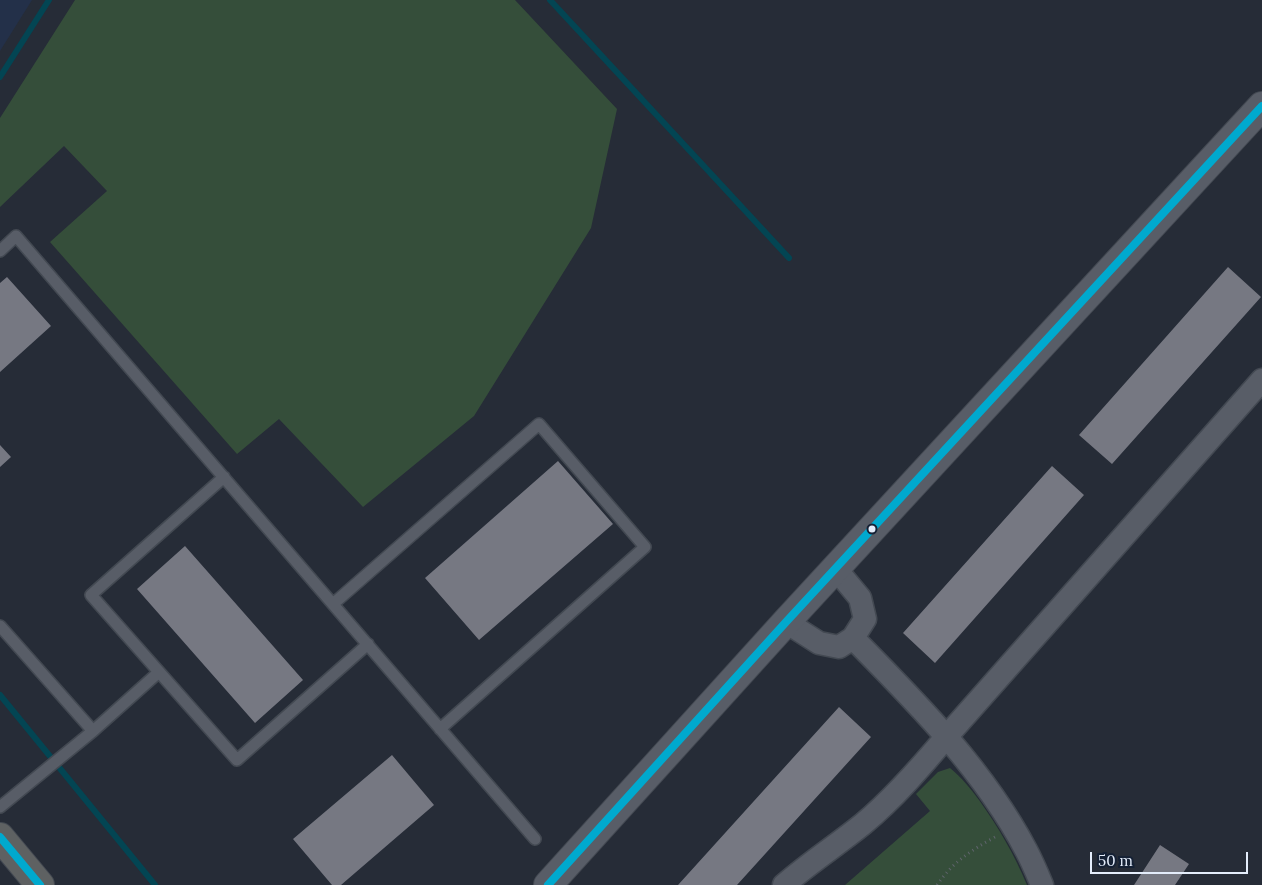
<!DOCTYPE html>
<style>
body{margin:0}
#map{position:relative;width:1262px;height:885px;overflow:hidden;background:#262c37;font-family:Lora,serif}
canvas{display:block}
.scale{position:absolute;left:1090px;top:852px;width:158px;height:22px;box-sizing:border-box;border:2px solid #e4edfb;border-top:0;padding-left:6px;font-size:15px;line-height:18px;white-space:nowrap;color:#e4edfb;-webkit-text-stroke:4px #152135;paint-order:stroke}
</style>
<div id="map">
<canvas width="1262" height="885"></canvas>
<div class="scale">50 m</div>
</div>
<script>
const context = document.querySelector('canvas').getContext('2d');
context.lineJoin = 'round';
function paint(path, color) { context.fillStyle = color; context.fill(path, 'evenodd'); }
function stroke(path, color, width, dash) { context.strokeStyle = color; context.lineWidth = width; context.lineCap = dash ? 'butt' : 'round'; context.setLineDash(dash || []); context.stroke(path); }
paint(new Path2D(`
 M0,0H32L0,51Z`), '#233049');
paint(new Path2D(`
 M75,0H515L617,109L591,228L474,416L363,507L279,419L237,454L50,242L107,191L64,146L0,207V118Z
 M950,768C962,778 970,788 979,800C999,828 1014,854 1027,885H845L930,811L916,794L938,772Z`), '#354e3a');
stroke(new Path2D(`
 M550,0L789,258
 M0,77L49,0
 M0,695L155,885`), '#034553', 6);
paint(new Path2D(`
 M1228,267L1261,297L1112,464L1079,435Z
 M7,277L51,326L0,372V283Z
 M0,445L11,457L0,467Z
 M558,461L613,524L479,640L425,578Z
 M1052,466L1084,495L935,663L903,633Z
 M185,546L303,680L255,723L137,589Z
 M839,707L871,737L737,885H678Z
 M392,755L434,805L341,885H332L293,839Z
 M1160,845L1189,864L1175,885H1134Z`), '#767882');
const service = new Path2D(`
 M0,251L16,236L535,839
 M224,477L91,595L237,760L368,644
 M333,604L539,424L645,547L440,729
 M0,626L93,731
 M0,807L93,731L159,672`);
const minor = new Path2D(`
 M786,622L819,643L839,647L853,638L865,619L860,598L835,568
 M853,638C917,703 983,769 1026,850C1032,861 1037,873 1042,885
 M784,885C809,863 837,845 863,824C894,798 921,767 947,736L1262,380`);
const tertiary = new Path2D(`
 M548,885L786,622L1262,106`);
const primary = new Path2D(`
 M0,837L40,885`);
stroke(service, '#434952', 14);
stroke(minor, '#434952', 25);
stroke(tertiary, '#434952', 30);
stroke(primary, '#434952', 30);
stroke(new Path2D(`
 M937,885C953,862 970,851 995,837`), '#60656d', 3, [1, 4]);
stroke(service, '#585d67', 11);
stroke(minor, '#585d67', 22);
stroke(tertiary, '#585d67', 28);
stroke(primary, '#5e6162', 28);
stroke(new Path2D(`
 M0,837L40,885
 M548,885L786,622L1262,106`), '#00a9ce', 8);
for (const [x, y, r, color] of [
 [872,529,4.5,"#e4edfb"]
]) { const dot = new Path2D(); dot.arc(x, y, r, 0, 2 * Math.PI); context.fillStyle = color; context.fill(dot); stroke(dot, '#152135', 2); }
</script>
